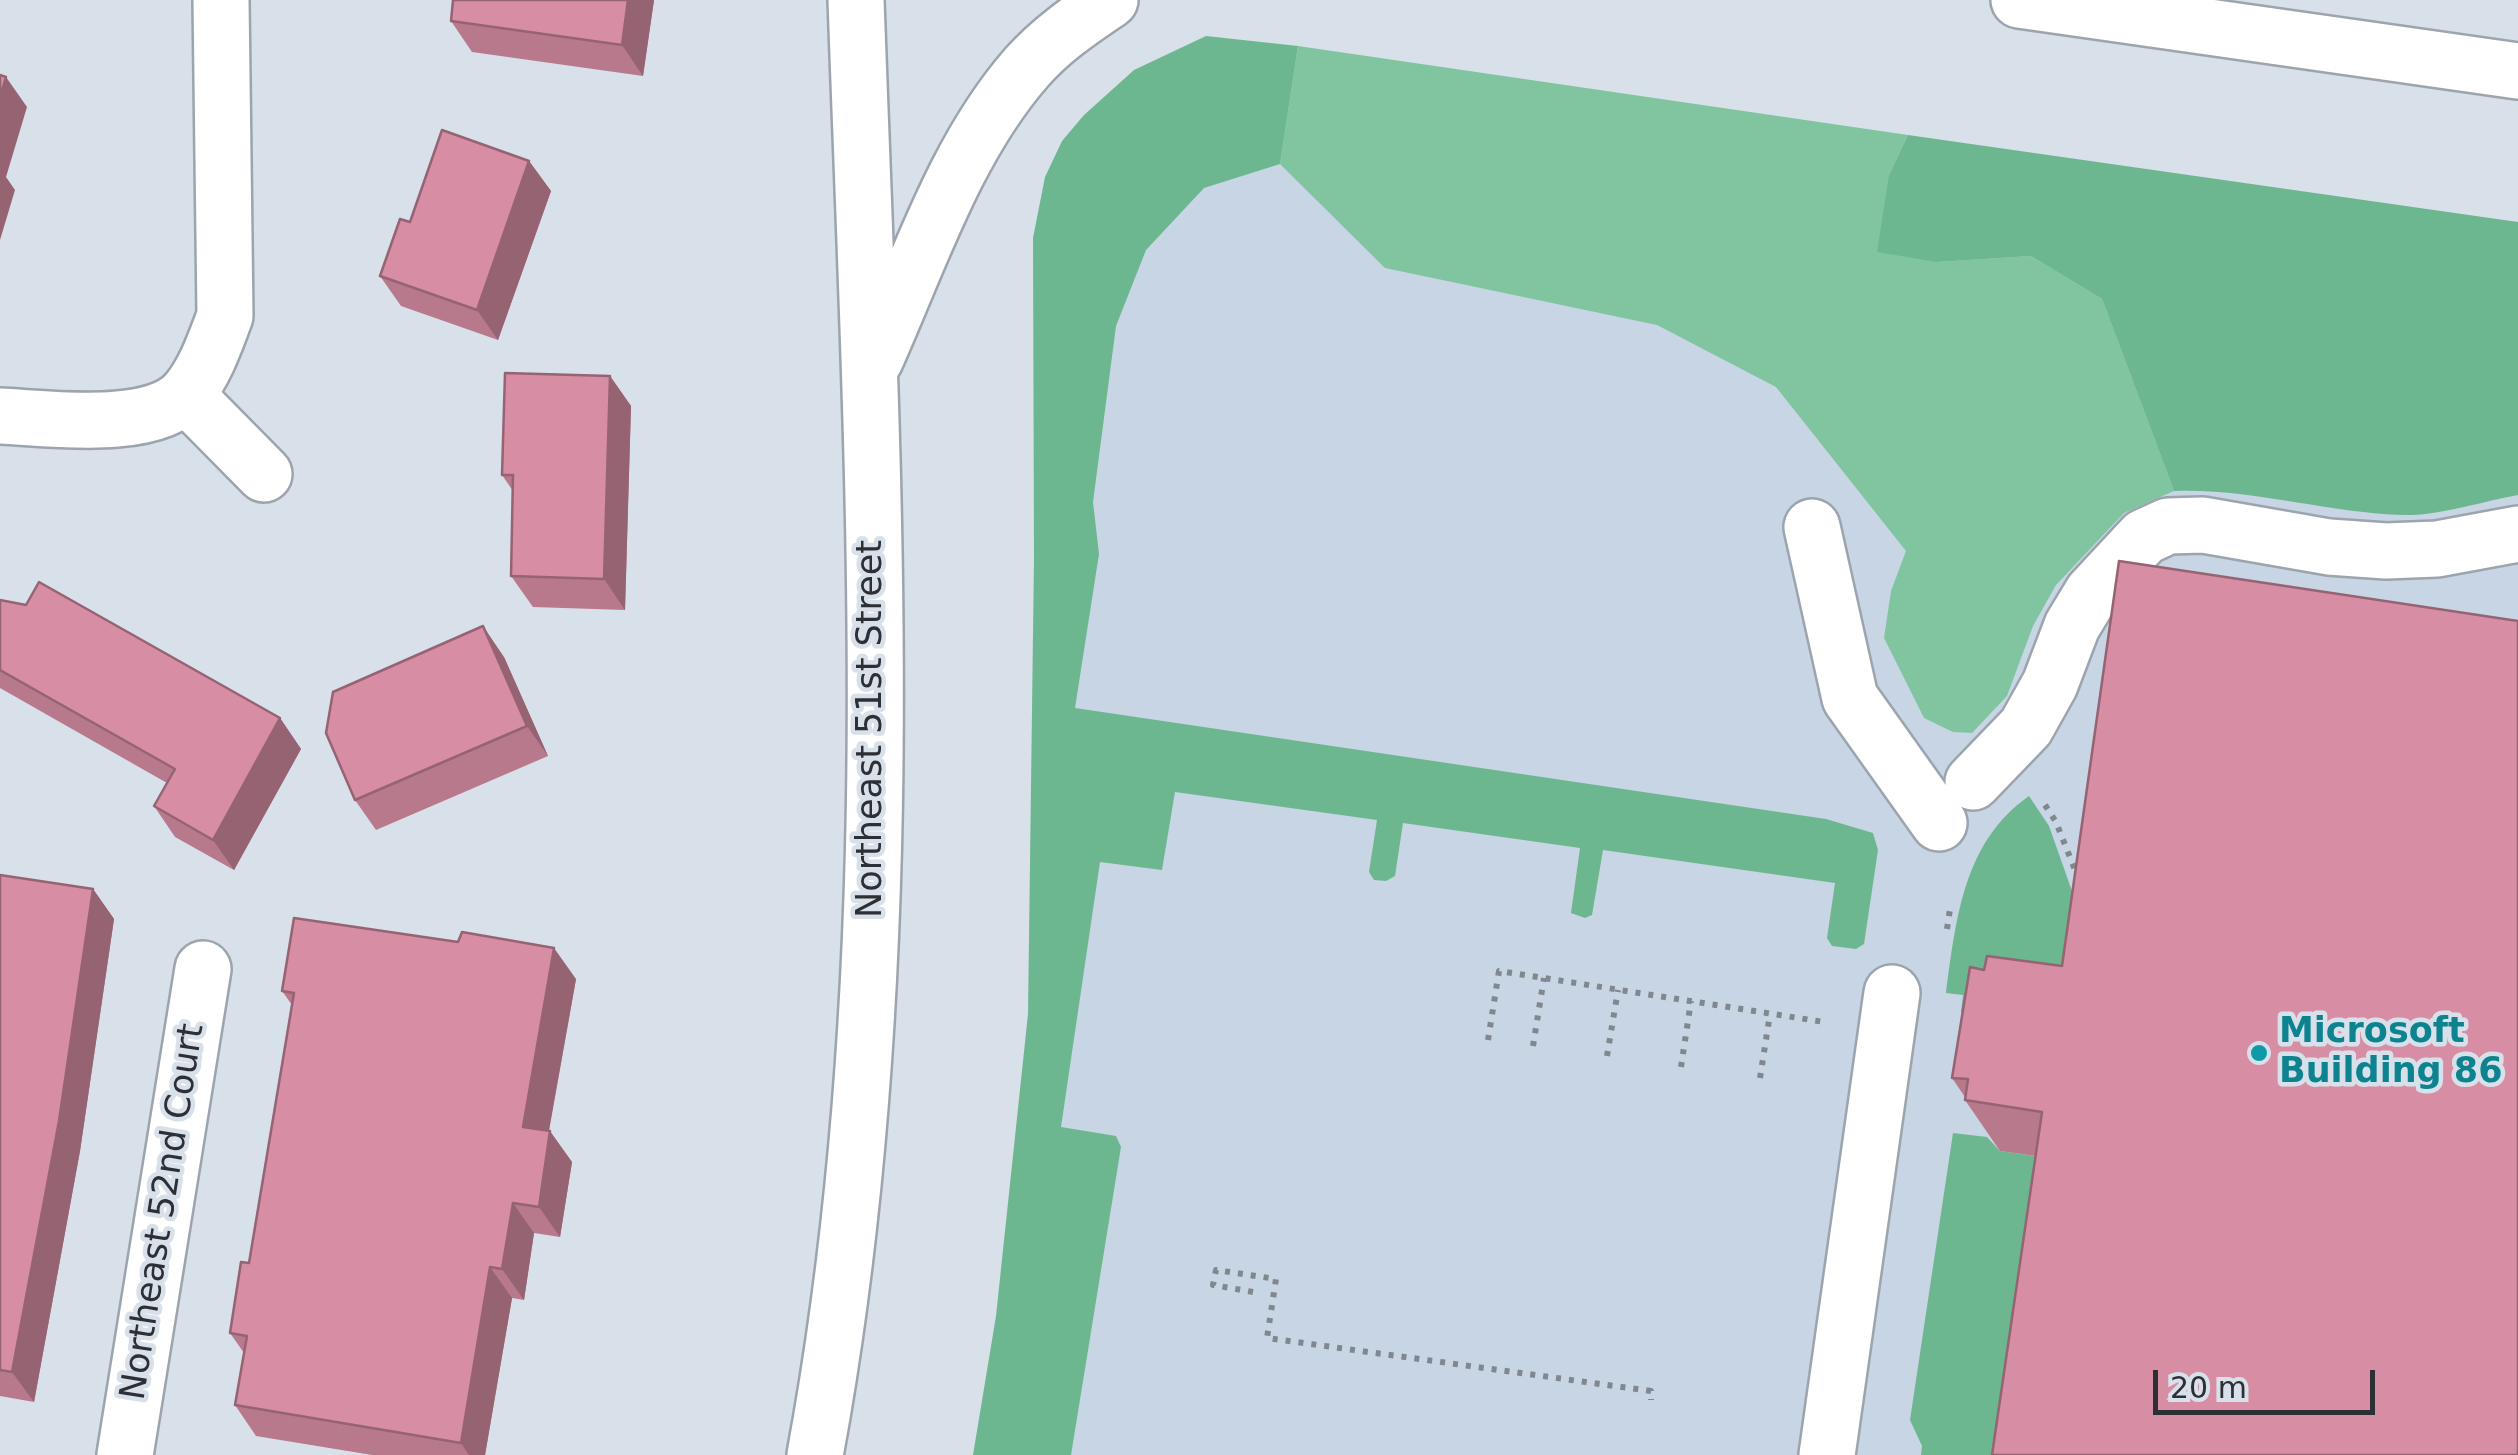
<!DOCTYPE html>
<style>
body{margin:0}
#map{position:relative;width:2518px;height:1455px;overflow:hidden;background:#d8e0ea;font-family:"DejaVu Sans",sans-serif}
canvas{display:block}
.scale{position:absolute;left:2153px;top:1370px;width:222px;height:45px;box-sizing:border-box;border:5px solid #2c2f33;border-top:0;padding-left:12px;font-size:30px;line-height:35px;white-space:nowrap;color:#2c2f33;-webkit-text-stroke:8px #d8e0ea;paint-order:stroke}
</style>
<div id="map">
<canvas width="2518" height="1455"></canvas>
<div class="scale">20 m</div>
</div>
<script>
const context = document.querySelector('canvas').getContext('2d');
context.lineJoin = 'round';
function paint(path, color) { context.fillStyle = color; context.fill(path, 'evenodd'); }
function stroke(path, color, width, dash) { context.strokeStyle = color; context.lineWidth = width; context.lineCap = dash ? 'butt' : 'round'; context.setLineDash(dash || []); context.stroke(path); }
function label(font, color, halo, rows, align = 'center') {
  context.font = font + ' "DejaVu Sans",sans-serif'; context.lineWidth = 9; context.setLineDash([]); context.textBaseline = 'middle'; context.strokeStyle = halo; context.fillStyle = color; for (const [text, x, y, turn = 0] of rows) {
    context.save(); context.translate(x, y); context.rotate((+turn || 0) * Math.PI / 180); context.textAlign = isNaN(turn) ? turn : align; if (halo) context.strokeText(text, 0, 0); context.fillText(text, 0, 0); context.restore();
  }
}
paint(new Path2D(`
 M1216,44L2518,232V1455H979L1045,1004L1042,223Z`), '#c7d5e4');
paint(new Path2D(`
 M1298,46L1908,135L1889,175L1937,262L2031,256L2102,299L2174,491L2124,513L2056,585L2033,626L2007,696L1972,733L1953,732L1924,718L1884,638L1891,591L1906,551L1776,387L1657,325L1385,268L1280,164Z`), '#80c5a0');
paint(new Path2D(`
 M1206,36L1298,46L1280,164L1204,188L1146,250L1116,326L1093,502L1099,554L1075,708L1826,819L1873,833L1878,850L1864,944L1856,949L1832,946L1827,938L1835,883L1603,850L1592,915L1585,918L1571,913L1580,848L1403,823L1395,876L1386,881L1374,880L1369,872L1377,820L1175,792L1162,870L1100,862L1061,1127L1116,1136L1121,1147L1071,1455H973L996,1316L1028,1014L1034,558L1033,238L1045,177L1062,141L1084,115L1134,70Z
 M1908,135L2518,222V495C2484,501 2438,516 2404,515C2327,513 2251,488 2174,491L2102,299L2031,256L1937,262L1877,252L1889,175Z
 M2029,796L2049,826L2078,908L2070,1013L2005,1018L1961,1012L1963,995L1946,993C1956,920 1963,842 2029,796Z
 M1953,1133L1987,1137L2000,1151L2078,1162L2035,1455H1921L1922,1446L1910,1420Z`), '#6db790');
const minor = new Path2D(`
 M186,395L264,474
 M0,416C49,418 154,433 188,392C206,370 215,342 225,316L221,0
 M1812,527L1850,698L1939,823
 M1973,782L2026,727L2050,684L2072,626L2092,593L2144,537L2168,526L2203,525L2329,547L2386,551L2437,549L2518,534
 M125,1455L203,969
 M1827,1455L1892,993`);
const major = new Path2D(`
 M2019,0L2518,71
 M875,360C919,262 955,149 1027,67C1051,40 1080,20 1110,0
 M815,1455C904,975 873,484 856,0`);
stroke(minor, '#9ca4ad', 60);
stroke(major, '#9ca4ad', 60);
stroke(new Path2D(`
 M2045,805L2056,822L2077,875
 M1947,929L1950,909
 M1488,1040L1499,971L1824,1022
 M1533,1046L1544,978
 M1607,1056L1618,990
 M1681,1067L1691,1001
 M1760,1078L1770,1014
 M1253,1292L1213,1285L1216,1270L1276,1279L1267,1338L1651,1391V1400`), '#81878e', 6, [5, 8]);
stroke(minor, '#fff', 55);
stroke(major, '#fff', 55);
paint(new Path2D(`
 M453,0H654L643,76L472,52L451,21Z
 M529,161L551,191L498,340L401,306L380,276L410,222Z
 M610,376L631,406L625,610L533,607L511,576L513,491L502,475Z
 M0,600L280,718L301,749L234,870L175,837L154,806L167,783L0,688Z
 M504,657L548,756L376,830L355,800Z
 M0,875L93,889L114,919L80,1151L34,1402L0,1396Z
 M2062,966L2036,1156L2000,1151L1965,1100V1097L1952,1078L1984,970Z
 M576,979L549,1131L572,1162L560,1237L534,1233L524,1300L512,1298L485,1455H372L256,1436L235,1405L244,1353L230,1333L249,1263L292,1005L282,991Z`), '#b9798d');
paint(new Path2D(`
 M628,0H654L643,76L622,45Z
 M6,77L27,107L6,177L15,190L0,240V97Z
 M529,161L551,191L498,340L477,310Z
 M610,376L631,406L625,610L604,579Z
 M483,626L504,657L548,756L527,726Z
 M280,718L301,749L234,870L213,840Z
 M93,889L114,919L80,1151L34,1402L12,1372Z
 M554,948L576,979L544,1157L523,1127Z
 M550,1131L572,1162L560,1237L539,1207Z
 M513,1203L534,1233L524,1300L502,1269Z
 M490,1267L512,1298L485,1455H469L461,1443Z`), '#966373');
const building = new Path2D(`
 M453,0H628L622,45L451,21Z
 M0,75L6,77L0,97Z
 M442,130L529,161L477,310L380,276L400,219L410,222Z
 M505,373L610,376L604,579L511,576L513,475H502Z
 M2119,561L2518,621V1455H1992L2042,1112L1965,1100L1968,1079L1952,1078L1970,967L1984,970L1987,956L2062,966Z
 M39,582L280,718L213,840L154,806L175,769L0,670V600L26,605Z
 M483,626L527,726L355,800L326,733L333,692Z
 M0,875L93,889L59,1121L12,1372L0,1370Z
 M294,918L458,942L462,932L554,948L523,1127L550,1131L539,1207L513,1203L502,1269L490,1267L461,1443L235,1405L247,1336L230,1333L241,1262L249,1263L294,993L282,991Z`);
paint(building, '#d78da4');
stroke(building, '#966373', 2.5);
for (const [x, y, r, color] of [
 [2259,1053,10,"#0f9aa8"]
]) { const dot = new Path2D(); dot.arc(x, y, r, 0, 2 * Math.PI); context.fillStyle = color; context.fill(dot); stroke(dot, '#d8e0ea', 4); }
label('35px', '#2c2f33', '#d8e0ea', [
 ["Northeast 51st Street",872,729,-90],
 ["Northeast 52nd Court",164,1212,-81]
]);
label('bold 35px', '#0d838f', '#d8e0ea', [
 ["Microsoft",2279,1033],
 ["Building 86",2279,1073]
], 'left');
</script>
